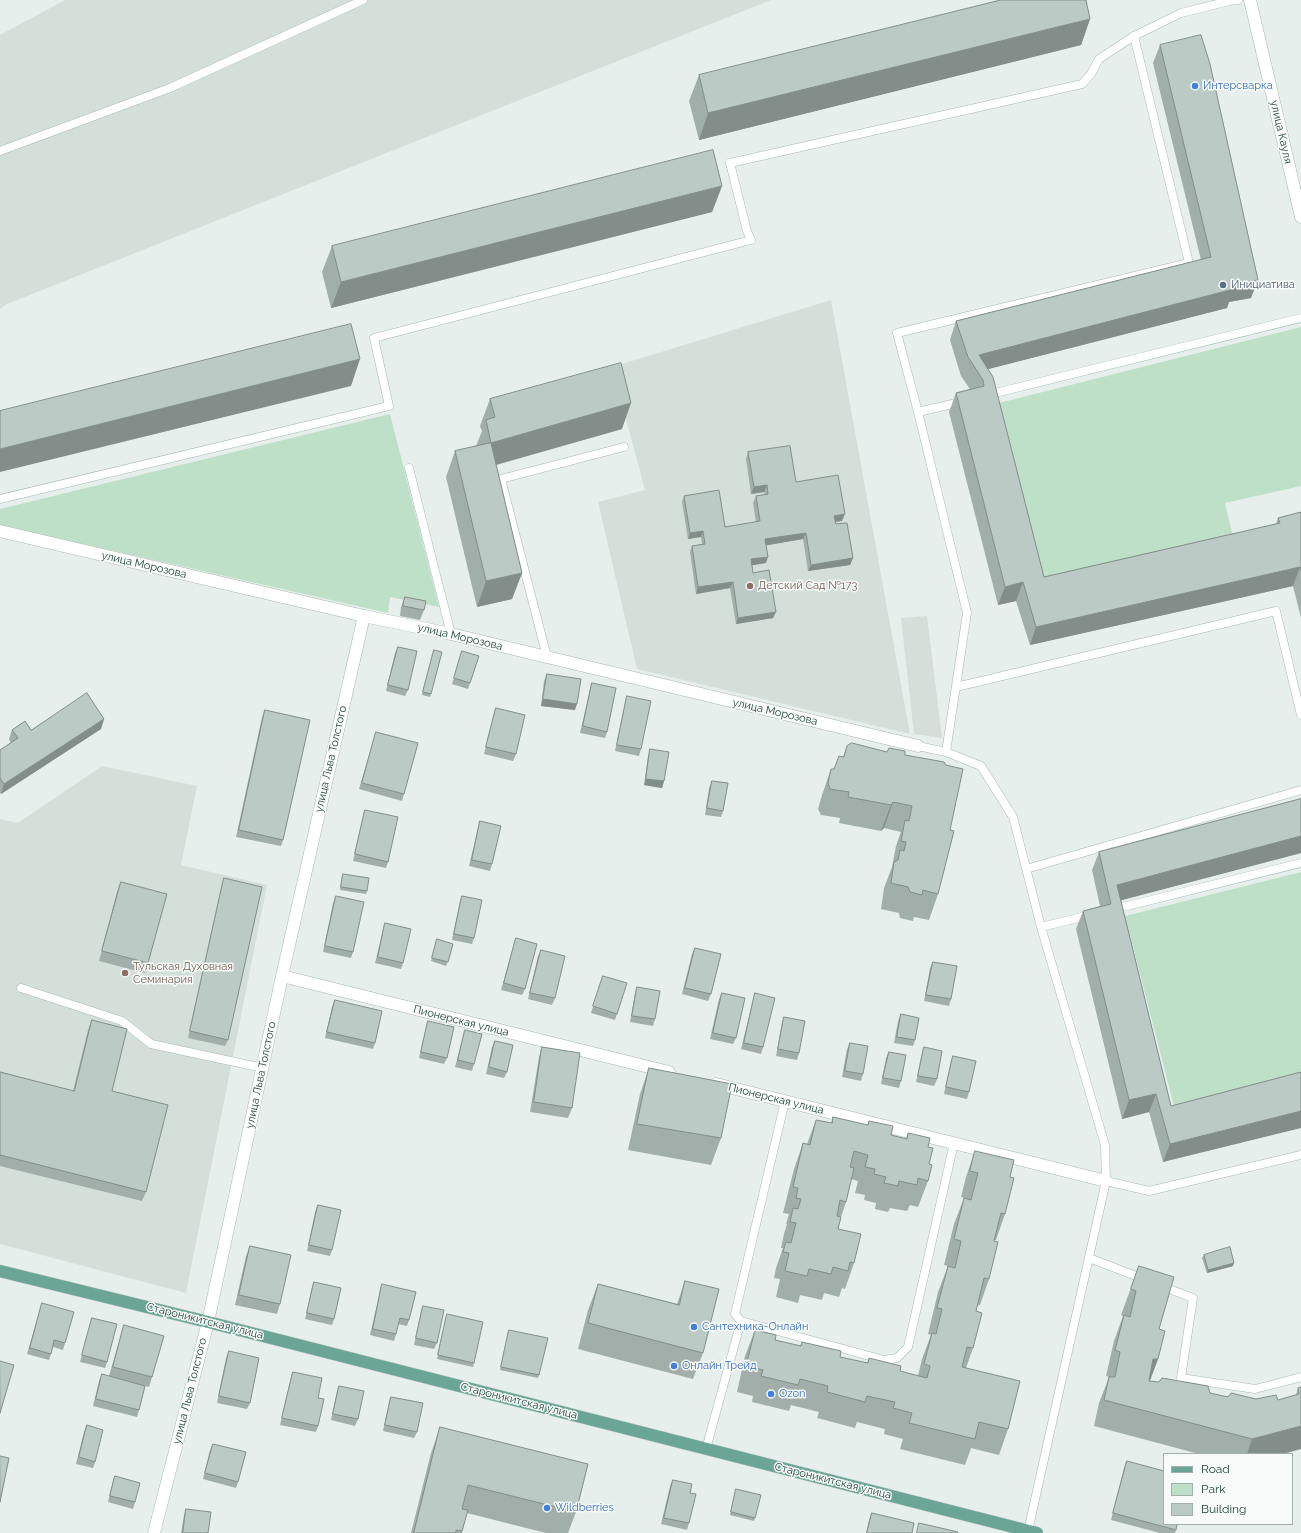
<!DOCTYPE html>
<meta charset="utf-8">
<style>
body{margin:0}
#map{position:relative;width:1301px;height:1533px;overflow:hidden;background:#e6efeb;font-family:Raleway,sans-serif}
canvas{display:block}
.legend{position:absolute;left:1163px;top:1453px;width:130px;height:72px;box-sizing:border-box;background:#f7fbf9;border:1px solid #a3b1ad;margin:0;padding:5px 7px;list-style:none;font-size:12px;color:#24423a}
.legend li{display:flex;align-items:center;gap:8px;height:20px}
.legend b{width:20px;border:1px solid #a3b1ad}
</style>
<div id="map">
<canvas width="1301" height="1533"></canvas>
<ul class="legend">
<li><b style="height:5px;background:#6aa596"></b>Road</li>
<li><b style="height:11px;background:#bfe0c8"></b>Park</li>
<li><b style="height:11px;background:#bbcac4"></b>Building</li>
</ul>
</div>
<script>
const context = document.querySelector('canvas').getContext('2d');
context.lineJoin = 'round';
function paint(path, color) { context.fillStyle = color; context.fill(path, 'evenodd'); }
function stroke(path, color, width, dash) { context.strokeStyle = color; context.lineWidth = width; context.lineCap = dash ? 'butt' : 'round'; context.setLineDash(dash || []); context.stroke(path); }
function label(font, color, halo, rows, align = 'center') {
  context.font = font + ' Raleway,sans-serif'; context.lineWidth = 3; context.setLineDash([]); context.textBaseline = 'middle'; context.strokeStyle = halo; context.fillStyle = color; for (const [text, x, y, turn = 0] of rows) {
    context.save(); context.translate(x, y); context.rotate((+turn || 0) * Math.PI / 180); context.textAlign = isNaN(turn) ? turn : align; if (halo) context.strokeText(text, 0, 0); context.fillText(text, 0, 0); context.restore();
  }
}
paint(new Path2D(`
 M65,0H771L7,304L0,309V35Z
 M831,300L910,734L637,669L598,502L645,490L612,367Z
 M927,616L942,738L914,734L901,618Z
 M102,766L197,786L181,865L267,885L186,1293L0,1244V819L18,823Z`), '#d4dfda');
paint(new Path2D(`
 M1301,327V486L1225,503L1234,541L1044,585L999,403Z
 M390,414L439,607L390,597L388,613L0,525V509Z
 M1301,872V1074L1174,1106L1125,916Z`), '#bfe0c8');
const lane = new Path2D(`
 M0,151L170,88L363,0
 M987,395L1301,318
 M918,412L961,402
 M409,468L451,634
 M0,499L389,406L374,338L751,240L747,231L730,163L1082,84L1091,74L1099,59L1134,36L1181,13L1229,1L1238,0
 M547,657L501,479L624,447
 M956,687L1276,611L1301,715
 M918,746L946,752L967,613L918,412L897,333L1189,263L1134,36
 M946,752L981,766L1013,817L1041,927L1105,1145L1106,1181L1028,1531
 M1026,869L1301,790
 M1111,910L1301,863
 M1041,927L1090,915
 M21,988L122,1021L151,1044L263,1068
 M785,1101L735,1314L741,1321L884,1360L897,1358L908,1347L954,1143
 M1106,1181L1149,1191L1301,1155
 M1089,1258L1144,1279
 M1161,1286L1193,1298L1181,1378L1255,1389L1301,1377
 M706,1449L741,1321`);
const street = new Path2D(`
 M1250,0L1301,217
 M0,531L364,616L451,634L918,746
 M282,976L669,1072
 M716,1084L1106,1181
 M208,1322L282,976L364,616`);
const secondary = new Path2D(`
 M154,1533L208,1322`);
const primary = new Path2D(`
 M0,1271L208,1322L1037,1533`);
stroke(lane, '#a8b8b2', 9);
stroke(street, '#a8b8b2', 13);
stroke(secondary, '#a4bbb3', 13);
stroke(primary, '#c2cac8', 13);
stroke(lane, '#fff', 8);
stroke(street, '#fff', 12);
stroke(secondary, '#fff', 12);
stroke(primary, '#6aa596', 12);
paint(new Path2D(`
 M1090,19L1081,45L699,140L689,101L699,75Z
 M1160,45L1251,298L1229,302L1227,308L988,369L1044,577L1276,524L1278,518L1301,512V618L1293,586L1030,645L1016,601L998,605L949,412L956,393L970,389L961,376L950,340L956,321L1201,260L1153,63Z
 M722,186L712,212L331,308L322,272L332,246Z
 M490,399L622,429L496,465L522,573L512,599L477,607L446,477L455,451L476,446L482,431L480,426Z
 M748,452L796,482L842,521L835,522L853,558L850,565L808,571L803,539L766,545V563L752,565L753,573L773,618L736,624L730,588L696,594L690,552L692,546L702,544L701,537L688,539L682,502L684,496L725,527L756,522L753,503L756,496L765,495L764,492L751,494L746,459Z
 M405,597L424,610L420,620L400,616L401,607Z
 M398,647L408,690L405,696L386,691L395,653Z
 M434,650L431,694L430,697L422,695Z
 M462,651L470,683L468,689L452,684Z
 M547,674L575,710L541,706L544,681Z
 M592,683L607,732L605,738L580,733L590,690Z
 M627,696L641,749L639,756L615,751L625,703Z
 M496,708L516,754L513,761L484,754L494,714Z
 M265,710L283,840L281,846L236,837L262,717Z
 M104,719L101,729L1,794L0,793V750L11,743L9,739L12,730H31Z
 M376,732L404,794L402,801L359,789Z
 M847,746L905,755L950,830L938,894L929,920L914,917L913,921L900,918L899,913L881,909L884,888L892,867L896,846L901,832L884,828L881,831L839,823L840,818L821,815L818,809L822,795L831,769H834L843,757Z
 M650,749L664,781L662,788L644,785L648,756Z
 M712,781L723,811L721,817L705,815L709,788Z
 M1301,799V853L1121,900L1171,1106L1301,1072L1163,1162L1149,1112L1122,1119L1076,929L1083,911L1100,906L1092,870L1099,852Z
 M365,810L388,862L386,868L353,861L363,817Z
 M480,821L492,864L490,871L469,866L478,828Z
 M343,874L367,891L366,894L340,890L342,878Z
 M224,878L228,1040L225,1046L188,1038L222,885Z
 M121,882L148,963L145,973L99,961L117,892Z
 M336,896L353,952L351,958L323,952L333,903Z
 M462,896L474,938L472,944L452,940L460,902Z
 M385,923L403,963L401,969L375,963L383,930Z
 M516,938L525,989L522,995L501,990Z
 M436,942L453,944L446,966L431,961Z
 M695,948L711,994L708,1001L682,994L692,954Z
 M541,950L555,998L552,1005L528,999L538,956Z
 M933,962L951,999L949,1006L924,1001L930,968Z
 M603,976L617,1014L615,1020L591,1013Z
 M637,987L655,1019L653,1026L630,1022L635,994Z
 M722,993L736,1038L733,1044L710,1039L719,999Z
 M755,993L763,1047L761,1054L741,1049L753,1000Z
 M335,1000L375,1043L373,1049L325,1038L332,1007Z
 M901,1014L915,1040L913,1046L894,1043L898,1021Z
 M784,1017L799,1053L797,1060L776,1056L782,1023Z
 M92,1020L112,1091L146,1192L142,1201L0,1166V1072L73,1091L88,1030Z
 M428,1021L447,1058L444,1064L419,1058L426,1028Z
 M465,1030L474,1064L472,1071L455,1067L463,1037Z
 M495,1041L507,1072L504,1078L486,1074L492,1047Z
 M850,1043L863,1074L861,1081L842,1077L847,1049Z
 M542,1047L572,1108L568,1118L530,1112L539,1057Z
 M924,1047L937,1079L934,1086L916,1082L922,1054Z
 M889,1052L901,1081L899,1088L881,1084L886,1058Z
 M953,1056L969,1092L967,1099L944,1094L951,1062Z
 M649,1068L721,1138L711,1165L628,1150L640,1094Z
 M833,1117L867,1125L869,1121L891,1135L906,1139L908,1133L928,1147L929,1164L928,1181L918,1207L910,1205L907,1211L890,1208L888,1212L875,1209L876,1203L864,1200L865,1195L855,1193L858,1181L851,1179L846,1202L840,1220L838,1229L854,1263L845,1289L842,1288L839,1297L824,1293L822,1300L800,1295L798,1303L776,1297L780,1279L774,1278L776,1268L783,1248H781L784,1234L787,1224H786L789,1214L783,1213L794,1169L803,1143L807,1144L816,1120L831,1123Z
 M975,1151L1010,1177L1005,1214L996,1240H994L989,1279L980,1305H977L976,1311L973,1348L966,1368L1008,1429L999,1455L971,1448L965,1465L900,1449L903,1439L884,1434L885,1429L857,1422L855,1428L817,1418L819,1412L791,1405L789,1411L752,1402L753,1396L737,1392L745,1356L755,1330L775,1340L800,1346L802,1342L840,1357L867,1363L869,1358L900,1371L918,1376L922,1359L931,1335L928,1334L938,1292L948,1266L944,1265L954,1224L964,1198L968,1199L961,1197L966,1177Z
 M318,1205L332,1250L330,1256L307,1251L315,1212Z
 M250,1246L280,1304L277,1314L235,1305L246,1256Z
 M1204,1255L1233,1266L1207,1273L1202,1258Z
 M1139,1266L1159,1329L1158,1359L1150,1381L1228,1397L1256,1399L1278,1400L1296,1395L1298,1388L1301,1387L1283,1454H1199L1094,1426L1099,1403L1109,1377L1106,1376L1114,1341L1123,1316L1121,1315Z
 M685,1281L703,1353L693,1379L578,1349L588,1310L598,1284L677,1304Z
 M314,1282L334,1319L332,1325L305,1319L312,1288Z
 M382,1284L409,1320L407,1326L398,1324L396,1334L394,1341L370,1335L380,1291Z
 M42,1303L65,1343L63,1350L53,1347L49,1360L27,1354Z
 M423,1306L437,1343L434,1349L414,1345L421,1312Z
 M447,1314L474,1363L473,1367L437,1359Z
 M92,1318L107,1362L105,1368L80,1362Z
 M124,1325L152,1377L149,1387L145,1386L139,1410L137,1417L93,1406L99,1381L102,1374L109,1376L121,1335Z
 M509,1330L539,1375L538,1378L500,1370Z
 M229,1351L250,1403L247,1409L217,1403L226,1358Z
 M293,1372L318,1426L316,1432L280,1425L291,1378Z
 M339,1386L358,1419L355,1426L331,1420L337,1392Z
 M391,1397L417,1432L414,1438L383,1431L389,1403Z
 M87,1425L95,1462L93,1468L76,1464L84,1432Z
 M440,1427L576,1512L568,1533H546L467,1513L462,1533H411L431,1453Z
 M213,1444L238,1482L236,1488L203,1479L210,1450Z
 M1127,1461L1177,1524L1175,1533H1160L1111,1520L1124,1468Z
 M115,1476L135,1502L133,1509L108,1502L113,1482Z
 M673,1480L690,1493L689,1523L687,1530L661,1524L670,1486Z
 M736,1489L755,1518L754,1521L730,1515Z
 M186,1509L208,1533H181L184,1515Z
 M872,1513L912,1533H866L869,1520Z`), '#a1aea9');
paint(new Path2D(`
 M1090,19L1081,45L699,140L708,113Z
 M722,186L712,212L331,308L341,282Z
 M1258,280L1251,298L1229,302L1227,308L977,372L979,355L1232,284Z
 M360,359L351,386L0,472V449Z
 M631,403L622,429L481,469L491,443Z
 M767,485L764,492L751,494L754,487Z
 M845,514L842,521L832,522L834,516Z
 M703,531L701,537L688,539L690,533Z
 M806,533L803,539L763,546L765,539Z
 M768,557L766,563L748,566L751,559Z
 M853,558L850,565L808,571L811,565Z
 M1300,567L1293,586L1030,645L1036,627Z
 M522,573L512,599L477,607L486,581Z
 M733,582L730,588L696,594L698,587Z
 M1023,582L1016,601L998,605L1005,587Z
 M776,612L773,618L736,624L738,618Z
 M543,699L577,704L575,710L541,706Z
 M104,719L101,729L1,794L4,784Z
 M646,779L664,781L662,788L644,785Z
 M893,802L884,828L881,831L891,805Z
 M1301,836V853L1111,903L1117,885Z
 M1156,1094L1149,1112L1122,1119L1129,1100Z
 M1301,1111V1128L1163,1162L1170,1144Z
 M1234,1263L1233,1266L1207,1273L1208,1270Z
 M1153,1359H1158L1148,1385Z
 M1301,1426V1449L1283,1454H1247L1252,1439Z`), '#838d89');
const building = new Path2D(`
 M1001,0H1086L1090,19L708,113L699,75Z
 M1201,35L1210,64L1258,280L1232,284L1234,289L979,355L993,377L1044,577L1280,523L1278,518L1301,512V571L1300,567L1036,627L1023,582L1005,587L956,393L984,386L983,380L968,357L956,321L1211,257L1160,45Z
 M713,150L722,186L341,282L332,246Z
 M351,324L360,359L0,449V411Z
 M621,363L631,403L491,443L486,420L495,417L490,399Z
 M491,443L522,573L486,581L455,451Z
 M790,446L796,482L838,475L845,514L834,516L836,524L847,523L853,558L811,565L806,533L765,539L768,557L751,559L753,573L769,570L776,612L738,618L733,582L698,587L692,546L705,544L703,531L690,533L684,496L719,490L725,527L760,521L756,496L768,494L767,485L754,487L748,452Z
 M405,597L426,601L424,610L403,606Z
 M398,647L417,651L408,690L388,685Z
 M434,650L442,652L431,694L423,692Z
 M462,651L479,656L470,683L454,678Z
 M547,674L581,679L577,704L543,699Z
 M592,683L616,688L607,732L583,726Z
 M87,693L104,719L4,784L0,778V750L18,738L12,730L25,721L31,730Z
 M627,696L651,701L641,749L617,745Z
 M496,708L525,715L516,754L486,747Z
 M265,710L310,720L283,840L239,830Z
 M376,732L418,743L404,794L362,783Z
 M852,743L887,752L889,748L905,751V755L944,762L946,765L963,769L950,830L954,831L938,894L923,890L922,895L910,892L908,887L891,883L894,862L898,860L900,850L904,851L906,842L901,841L905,820L909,821L912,806L893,802L891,805L848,797L849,792L830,789L828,783L831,769H834L839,756L844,757L847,746Z
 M650,749L669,752L664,781L646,779Z
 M712,781L728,783L723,811L707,808Z
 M1301,799V836L1117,885L1171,1106L1301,1072V1111L1170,1144L1156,1094L1129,1100L1083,911L1111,904L1099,852Z
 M365,810L398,817L388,862L355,854Z
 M480,821L501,826L492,864L472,860Z
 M343,874L369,878L367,891L341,887Z
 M224,878L262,887L228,1040L190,1031Z
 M121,882L167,894L148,963L102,951Z
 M336,896L364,902L353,952L325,946Z
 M462,896L482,900L474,938L454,934Z
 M385,923L411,929L403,963L378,957Z
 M516,938L537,944L525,989L504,983Z
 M437,939L453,944L448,962L432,958Z
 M695,948L721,954L711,994L685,988Z
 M541,950L565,956L555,998L530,993Z
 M933,962L957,966L951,999L926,995Z
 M603,976L627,983L617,1014L593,1006Z
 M637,987L660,991L655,1019L632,1016Z
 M722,993L745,998L736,1038L713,1033Z
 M755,993L775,998L763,1047L744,1043Z
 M335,1000L382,1011L375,1043L327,1032Z
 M901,1014L919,1018L915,1040L897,1037Z
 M784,1017L805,1021L799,1053L778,1049Z
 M92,1020L127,1029L112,1091L168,1105L146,1192L0,1155V1072L74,1091Z
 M428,1021L454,1027L447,1058L421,1052Z
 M465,1030L482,1034L474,1064L458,1060Z
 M495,1041L513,1045L507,1072L489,1067Z
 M850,1043L868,1046L863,1074L845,1071Z
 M542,1047L580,1053L572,1108L534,1102Z
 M924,1047L942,1051L937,1079L918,1076Z
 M889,1052L906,1055L901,1081L883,1078Z
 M953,1056L976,1061L969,1092L946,1087Z
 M649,1068L732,1084L721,1138L637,1124Z
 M833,1117L868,1125L869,1121L893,1126L891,1135L907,1139L908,1133L930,1138L928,1147L933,1148L929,1164L932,1165L928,1181L918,1178L917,1185L899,1181L898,1186L884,1183L886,1177L874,1174L875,1169L865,1167L868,1155L854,1151L850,1167L854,1168L846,1202L840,1200L837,1216L841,1217L838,1229L861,1234L854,1263L850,1262L848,1271L833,1267L831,1274L809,1269L807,1276L785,1271L789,1253L783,1252L786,1242L791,1243L796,1223L790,1222L793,1208L798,1209L801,1199L796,1198L798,1188L793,1187L803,1143L810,1145L816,1120L832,1123Z
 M975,1151L1014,1160L1010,1177L1014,1178L1005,1214L1001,1213L994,1241L998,1242L989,1279L984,1278L976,1311L982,1313L973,1348L967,1347L962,1367L1020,1381L1008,1429L979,1422L975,1439L909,1423L912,1413L893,1408L895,1402L867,1396L865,1402L827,1392L828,1386L800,1379L798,1385L761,1376L763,1370L746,1366L755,1330L776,1335L775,1340L801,1346L802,1342L841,1351L840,1357L868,1363L869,1358L901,1366L900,1371L927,1378L930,1366L924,1364L932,1333L936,1334L942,1309L937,1308L948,1266L955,1268L961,1241L954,1239L964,1198L971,1200L978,1173L970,1171Z
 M318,1205L341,1210L332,1250L309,1245Z
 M250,1246L291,1255L280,1304L239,1295Z
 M1230,1247L1234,1263L1208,1270L1204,1255Z
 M1139,1266L1174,1277L1159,1329L1165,1331L1158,1359H1153L1149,1381L1159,1382L1162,1378L1208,1386L1210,1393L1228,1397L1231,1393L1256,1399L1276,1395L1278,1400L1299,1394L1298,1388L1301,1387V1426L1252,1439L1104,1400L1109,1377H1115L1120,1352L1115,1350L1124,1315L1130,1317L1136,1291L1131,1289Z
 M685,1281L719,1289L703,1353L588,1323L598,1284L679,1305Z
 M314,1282L341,1288L334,1319L307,1313Z
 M382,1284L416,1292L409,1320L400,1318L396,1334L373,1329Z
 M42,1303L74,1312L65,1343L54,1340L51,1354L30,1348Z
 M423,1306L444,1310L437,1343L416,1338Z
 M447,1314L483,1322L474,1363L438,1355Z
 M92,1318L117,1324L107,1362L82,1355Z
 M124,1325L164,1336L152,1377L113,1367Z
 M509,1330L548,1338L539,1375L501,1367Z
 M229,1351L259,1358L250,1403L219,1396Z
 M0,1361L14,1365L0,1413Z
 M293,1372L322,1378L318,1398L324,1399L318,1426L282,1418Z
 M102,1374L145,1386L139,1410L96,1399Z
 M339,1386L364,1391L358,1419L333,1414Z
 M391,1397L423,1403L417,1432L385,1425Z
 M87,1425L103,1430L95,1462L79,1457Z
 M440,1427L588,1464L576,1512L468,1485L462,1509L468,1510L462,1531L456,1530V1533H414Z
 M213,1444L246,1452L238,1482L205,1473Z
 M0,1456L9,1458L0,1502Z
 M1127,1461L1164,1471V1524H1177L1176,1530L1113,1513Z
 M115,1476L140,1483L135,1502L110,1496Z
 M673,1480L692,1484L690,1493L696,1494L689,1523L664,1518Z
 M736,1489L761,1495L755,1518L731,1512Z
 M186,1509L211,1512L208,1533H183Z
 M872,1513L914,1523L912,1533H867Z
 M919,1523L958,1532L957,1533H917Z`);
paint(building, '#bbcac4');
stroke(building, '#838d89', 1);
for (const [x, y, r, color] of [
 [1195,86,4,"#3f7fe0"],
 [1223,285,4,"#5c6f8a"],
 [750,586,4,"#8d6e63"],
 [125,973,4,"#8d6e63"],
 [694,1327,4,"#3f7fe0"],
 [674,1366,4,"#3f7fe0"],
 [771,1394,4,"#3f7fe0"],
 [547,1508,4,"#3f7fe0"]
]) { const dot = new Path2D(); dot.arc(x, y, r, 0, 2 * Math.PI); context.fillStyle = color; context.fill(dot); stroke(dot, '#f7fbf9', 1.5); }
label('11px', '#366cbe', '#f7fbf9', [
 ["Интерсварка",1203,86],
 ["Сантехника-Онлайн",702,1327],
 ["Онлайн Трейд",682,1366],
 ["Ozon",779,1394],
 ["Wildberries",555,1508]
], 'left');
label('11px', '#24423a', '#f7fbf9', [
 ["улица Кауля",1281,132,77],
 ["улица Морозова",144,565,13],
 ["улица Морозова",460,637,13],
 ["улица Морозова",775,712,13],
 ["улица Льва Толстого",331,759,-77],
 ["Пионерская улица",461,1021,14],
 ["улица Льва Толстого",261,1075,-78],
 ["Пионерская улица",776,1099,14],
 ["Староникитская улица",205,1321,14],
 ["улица Льва Толстого",190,1391,-76],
 ["Староникитская улица",519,1401,14],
 ["Староникитская улица",833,1481,14]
]);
label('11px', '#4e5e75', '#f7fbf9', [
 ["Инициатива",1231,285]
], 'left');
label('11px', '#785e54', '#f7fbf9', [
 ["Детский Сад №173",758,586],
 ["Тульская Духовная",133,967],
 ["Семинария",133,980]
], 'left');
</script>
